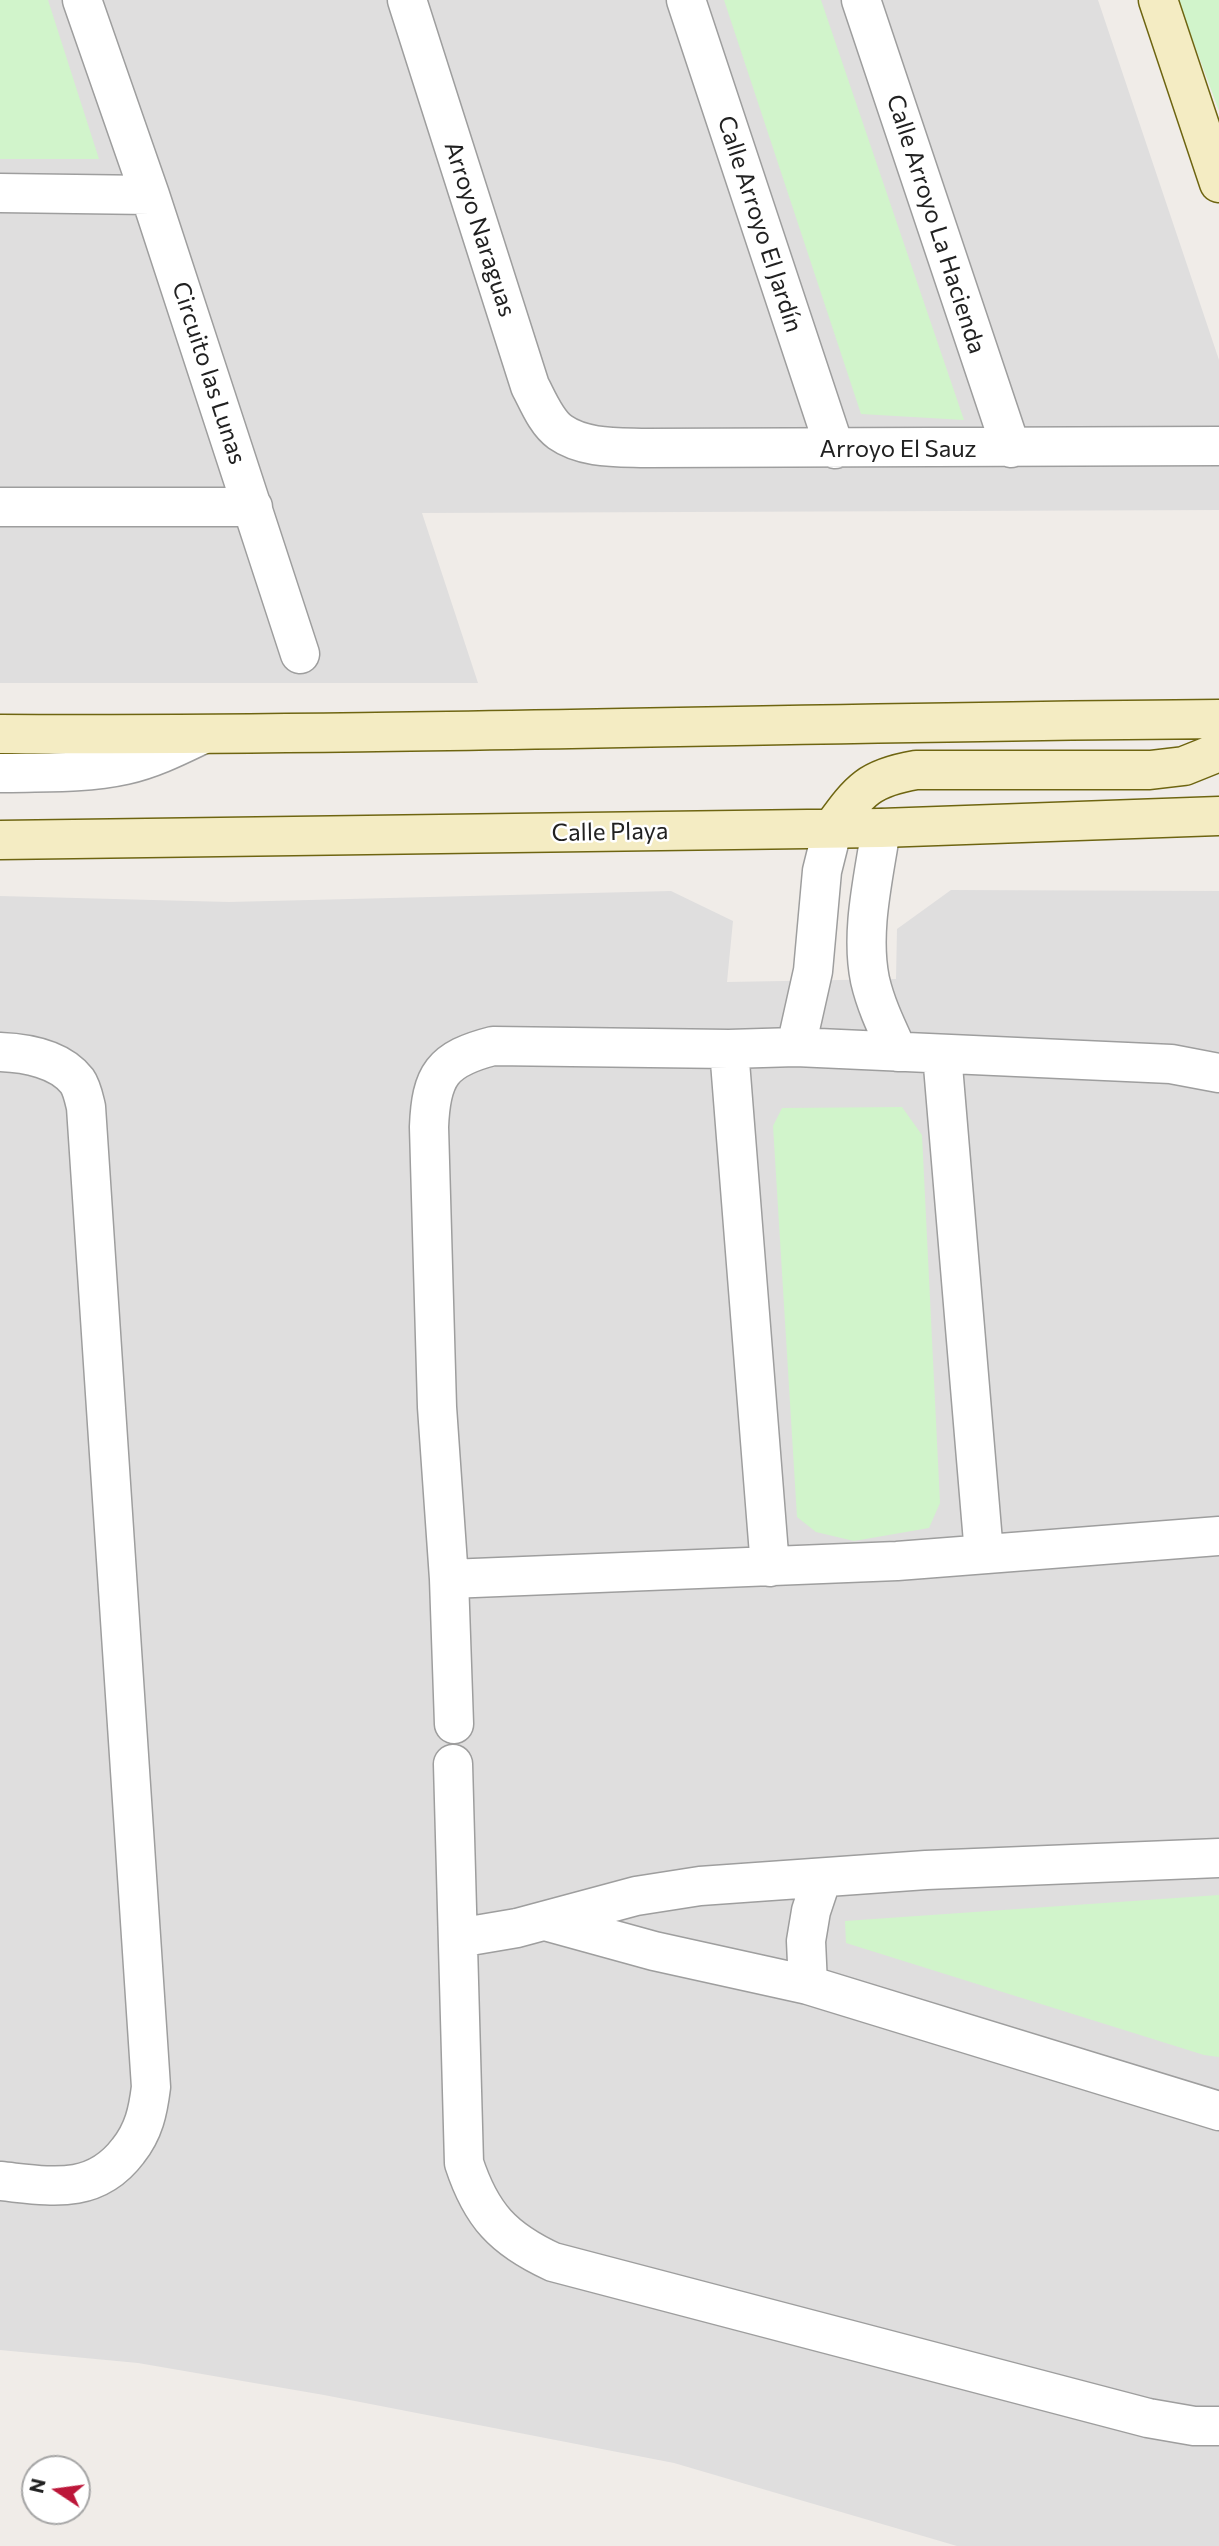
<!DOCTYPE html>
<meta charset="utf-8">
<style>
body{margin:0}
#map{position:relative;width:1219px;height:2546px;overflow:hidden;background:#f0ece8;font-family:Commissioner,sans-serif}
canvas{display:block}
.north{position:absolute;left:21px;top:2455px;width:70px;height:70px;box-sizing:border-box;background:#fff;border:2px solid #a6a6a6;border-radius:50%;rotate:283deg;font-size:19px;font-weight:700;line-height:28px;text-align:center;color:#212121}
.north::after{content:'';display:block;margin:auto;width:24px;height:32px;background:#bc1639;clip-path:polygon(50% 0,100% 100%,50% 72%,0 100%)}
</style>
<div id="map">
<canvas width="1219" height="2546"></canvas>
<div class="north">N</div>
</div>
<script>
const context = document.querySelector('canvas').getContext('2d');
context.lineJoin = 'round';
function paint(path, color) { context.fillStyle = color; context.fill(path, 'evenodd'); }
function stroke(path, color, width, dash) { context.strokeStyle = color; context.lineWidth = width; context.lineCap = dash ? 'butt' : 'round'; context.setLineDash(dash || []); context.stroke(path); }
function label(font, color, halo, rows, align = 'center') {
  context.font = font + ' Commissioner,sans-serif'; context.lineWidth = 5; context.setLineDash([]); context.textBaseline = 'middle'; context.strokeStyle = halo; context.fillStyle = color; for (const [text, x, y, turn = 0] of rows) {
    context.save(); context.translate(x, y); context.rotate((+turn || 0) * Math.PI / 180); context.textAlign = isNaN(turn) ? turn : align; if (halo) context.strokeText(text, 0, 0); context.fillText(text, 0, 0); context.restore();
  }
}
paint(new Path2D(`
 M0,0H1098L1219,360V510L422,513L478,683H0Z
 M951,890L1219,891V2546H957L674,2463L324,2395L138,2363L0,2350V896L229,902L671,891L733,921L727,982L896,979L897,929Z`), '#dfdede');
paint(new Path2D(`
 M0,0H48L99,159H0Z
 M724,0H821L964,420L861,414Z
 M1178,0H1219V111Z
 M902,1107L922,1135L940,1503L929,1528L854,1541L816,1532L797,1517L773,1126L782,1108Z
 M1219,1895V2057L1204,2055L846,1943L845,1921Z`), '#d1f4cb');
const street = new Path2D(`
 M82,0L150,195L300,654
 M407,0L530,386C538,401 546,422 560,432C584,449 618,447 646,448L1219,446
 M686,0L835,449
 M861,0L1011,448
 M0,193L150,195
 M0,507H253
 M0,773C41,772 85,774 125,765C152,759 176,747 201,735
 M881,828C874,877 860,931 870,980C876,1006 887,1028 898,1052
 M796,1047L813,971L822,871L833,827
 M729,1049L770,1567
 M0,1052C26,1053 60,1059 77,1081C82,1088 84,1099 86,1107L151,2087C148,2111 144,2131 128,2151C94,2196 50,2186 0,2181
 M942,1054L984,1554
 M449,1579L897,1561L1219,1536
 M454,1724L449,1579L437,1407L429,1127C431,1075 442,1059 493,1046L729,1049L796,1047L1171,1064L1219,1073
 M453,1764L464,2163C481,2215 503,2239 553,2262L1148,2418L1194,2426H1219
 M545,1921L654,1951L808,1985L1219,2111
 M458,1938L517,1928L636,1896L700,1886L926,1870L1219,1858
 M808,1985L806,1941L811,1911L822,1878`);
const secondary = new Path2D(`
 M1158,0L1219,183
 M0,734C406,736 813,722 1219,719
 M833,827C860,790 869,778 916,770H1150L1184,766L1219,752
 M0,840L881,828L1219,816`);
stroke(street, '#9e9e9e', 41);
stroke(secondary, '#6e6511', 41);
stroke(street, '#fff', 38);
stroke(secondary, '#f4ecc3', 38);
label('24px', '#212121', '#fff', [
 ["Calle Arroyo El Jardín",760,224,72],
 ["Calle Arroyo La Hacienda",936,224,72],
 ["Arroyo Naraguas",480,229,72],
 ["Circuito las Lunas",209,373,72],
 ["Arroyo El Sauz",898,449],
 ["Calle Playa",610,832,-1]
]);
</script>
